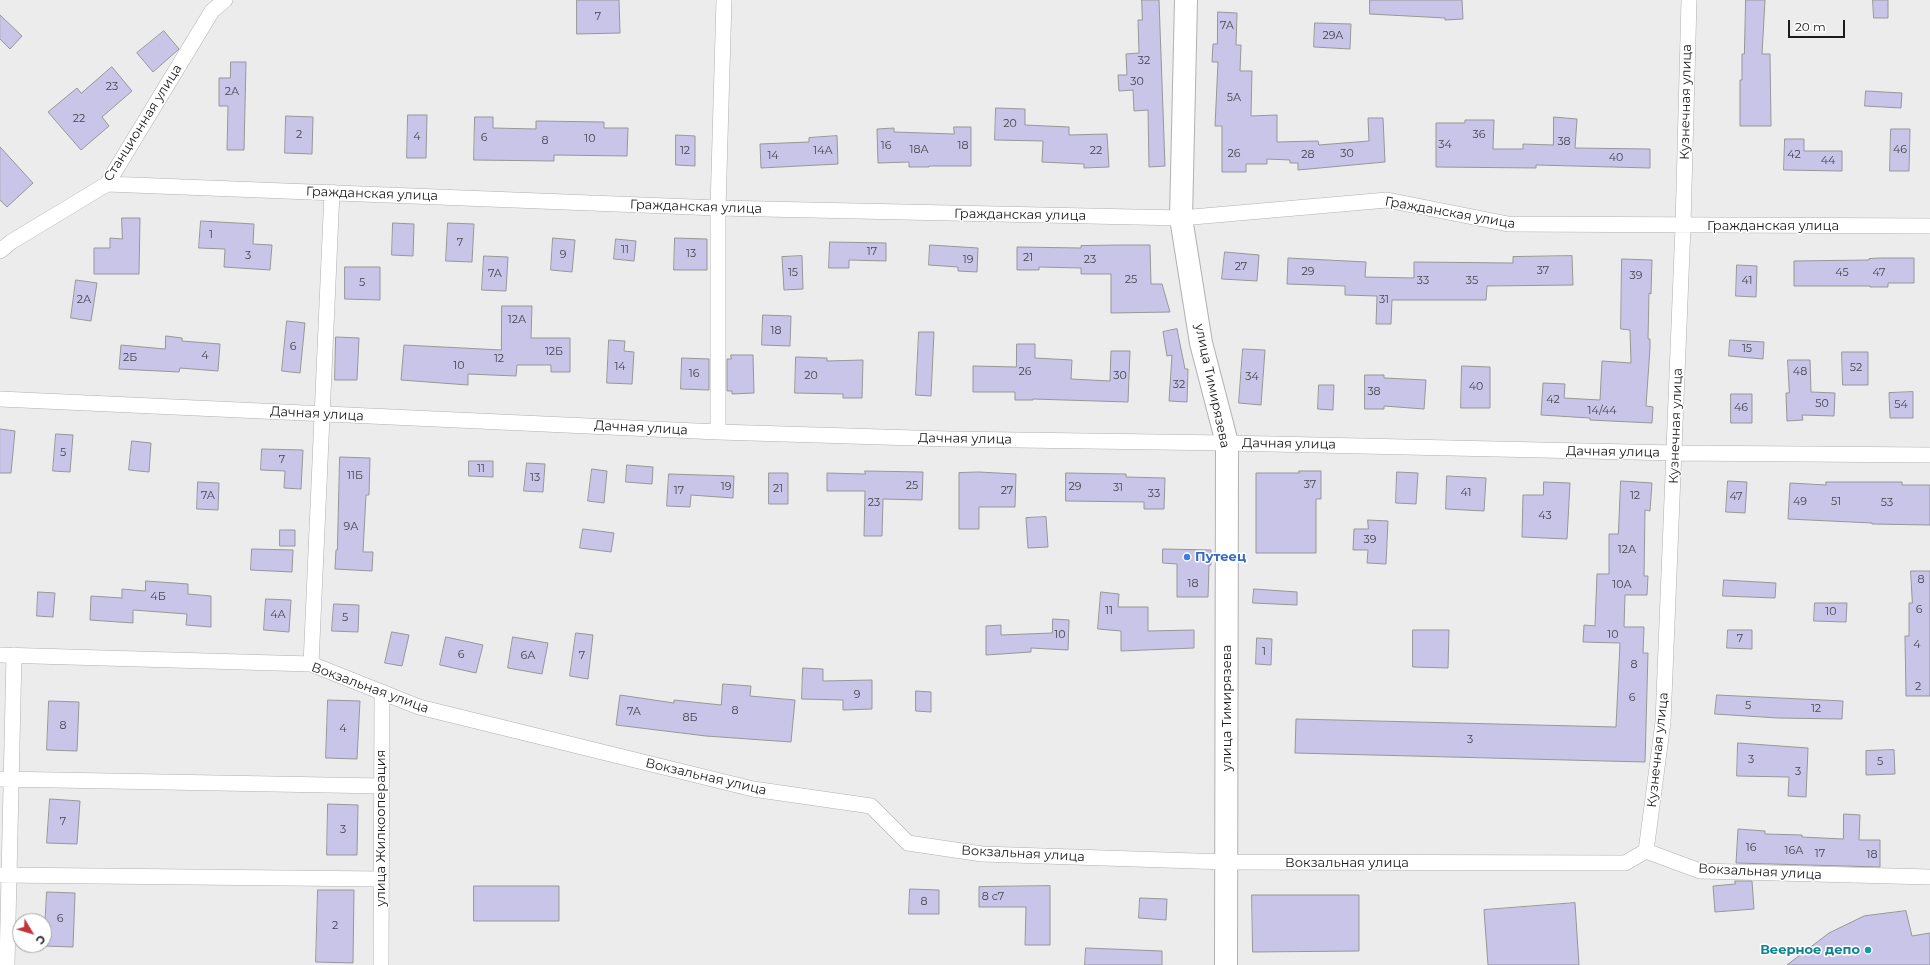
<!DOCTYPE html>
<meta charset="utf-8">
<style>
body{margin:0}
#map{position:relative;width:1930px;height:965px;overflow:hidden;background:#ececed;font-family:Montserrat,sans-serif}
canvas{display:block}
.north{position:absolute;left:12px;top:913px;width:40px;height:40px;box-sizing:border-box;background:#fff;border:1px solid #a4a4a4;border-radius:50%;rotate:128deg;font-size:11px;font-weight:700;line-height:16px;text-align:center;color:#1b1b1c}
.north::after{content:'';display:block;margin:auto;width:14px;height:18px;background:#c33338;clip-path:polygon(50% 0,100% 100%,50% 72%,0 100%)}
.scale{position:absolute;left:1788px;top:20px;width:57px;height:18px;box-sizing:border-box;border:2px solid #1b1b1c;border-top:0;padding-left:5px;font-size:12px;line-height:14px;white-space:nowrap;color:#1b1b1c;-webkit-text-stroke:3px #fff;paint-order:stroke}
</style>
<div id="map">
<canvas width="1930" height="965"></canvas>
<div class="north">С</div>
<div class="scale">20 m</div>
</div>
<script>
const context = document.querySelector('canvas').getContext('2d');
context.lineJoin = 'round';
function paint(path, color) { context.fillStyle = color; context.fill(path, 'evenodd'); }
function stroke(path, color, width, dash) { context.strokeStyle = color; context.lineWidth = width; context.lineCap = dash ? 'butt' : 'round'; context.setLineDash(dash || []); context.stroke(path); }
function label(font, color, halo, rows, align = 'center') {
  context.font = font + ' Montserrat,sans-serif'; context.lineWidth = 3; context.setLineDash([]); context.textBaseline = 'middle'; context.strokeStyle = halo; context.fillStyle = color; for (const [text, x, y, turn = 0] of rows) {
    context.save(); context.translate(x, y); context.rotate((+turn || 0) * Math.PI / 180); context.textAlign = isNaN(turn) ? turn : align; if (halo) context.strokeText(text, 0, 0); context.fillText(text, 0, 0); context.restore();
  }
}
const building = new Path2D(`
 M577,0H619L620,33L577,34Z
 M1142,0H1159L1165,166L1149,167L1148,110L1134,111L1133,90L1119,91L1118,75H1127L1126,54L1139,53L1138,20H1142Z
 M1370,0H1462L1463,19L1445,20V18L1370,14Z
 M1746,0H1765L1762,54H1770L1771,126H1740V80H1742V54H1744Z
 M1873,0H1888V18H1874Z
 M1218,12L1237,13L1236,45H1241L1240,71H1252L1251,116L1277,115V142L1318,141L1319,145L1369,141L1368,118H1383L1385,162L1298,170V163H1290V160L1267,159V164H1246V172H1222V126H1215L1218,62H1212L1213,44H1217Z
 M0,15L22,36L10,49L0,39Z
 M1315,23L1351,24L1350,49L1314,47Z
 M164,31L179,49L153,72L137,53Z
 M231,62H246L244,150H227L228,106H219V78H230Z
 M112,67L132,91L102,117L109,126L81,150L48,112L77,88L81,93Z
 M1866,91L1902,93L1901,108L1865,106Z
 M996,108L1025,109V125L1069,127V135L1107,134L1109,167L1084,168V164L1042,162L1043,141L995,140Z
 M408,115H427L426,158H407Z
 M286,116L313,117L312,154L285,153Z
 M475,117H493V128L536,129V121L604,122V128H628L627,156L554,155V161L474,160Z
 M1554,117L1577,119L1575,148L1650,149V168L1536,165V168L1436,167V123H1465V120H1494L1493,149H1523V144L1553,145Z
 M954,127H971V166H929V167H909V162L878,163L877,129L894,128V132L954,134Z
 M1891,129H1910L1909,171H1890Z
 M676,135L695,136V166L676,165Z
 M837,136L838,164L761,168L760,144L809,142V138Z
 M1785,139H1804V151H1842V171L1784,170Z
 M0,147L33,183L7,207L0,200Z
 M122,218H140L139,274H94V248H110V238L122,239Z
 M201,221L254,224L253,244L272,245L270,270L224,267L225,249L199,248Z
 M393,223L414,224L413,256L392,255Z
 M448,223L474,224L472,262L446,261Z
 M553,238L575,240L572,272L551,270Z
 M675,238L707,239V270H674Z
 M616,239L636,241L634,261L614,259Z
 M830,242L886,243V261L849,260V268H829Z
 M930,245L978,248L977,272L958,271V267L929,265Z
 M1120,245H1150L1151,284H1162L1170,312L1111,313V274H1081V268L1039,267V270H1017V247L1081,248V246Z
 M1225,252L1259,255L1257,281L1222,279Z
 M484,256L508,257L506,291L482,290Z
 M802,256L803,289L784,290L782,257Z
 M1572,256L1573,285L1487,286L1486,300H1392L1391,324H1376L1377,296L1345,295V286L1287,284L1288,258L1366,262L1365,277L1414,278V262L1513,263V257Z
 M1881,258H1914V283H1888V287H1870V286H1794V261L1869,260V259Z
 M1622,259L1652,260L1651,294L1649,293L1648,339H1650V348L1646,406L1653,407L1652,423L1590,420V418L1541,415L1543,383L1565,384L1564,398L1600,400L1602,361L1631,363L1630,330L1621,329Z
 M1737,265L1757,266L1756,297L1736,296Z
 M345,267H380V300L345,299Z
 M76,280L97,283L91,321L71,318Z
 M502,306H532L531,338H570V372H551V365H517L516,376L468,374V385L401,380L404,345L501,350Z
 M763,315L791,316L790,346L762,345Z
 M287,321L305,323L300,373L282,371Z
 M1177,329L1185,369H1188L1187,402L1169,401L1172,355L1167,356L1163,332Z
 M919,332H934L931,396L916,395Z
 M166,336L182,338V341L220,344L218,371L180,368L179,372L119,369L121,345L165,349Z
 M336,337L359,338L357,380H335Z
 M609,340L625,341L624,351L634,352L632,384L607,383Z
 M1730,340L1764,342L1763,359L1729,356Z
 M1017,344H1035V358L1072,360L1071,379L1110,381L1111,351H1130L1128,402L1033,399V400H1015V392H973V366L1016,367Z
 M1243,349L1265,350L1261,405L1239,403Z
 M1842,352H1868V385H1843Z
 M731,355H753L754,393L732,394V391H727V359H731Z
 M796,357L827,358V361L863,360L862,398H843V394L795,393Z
 M682,358L709,359V390L681,389Z
 M1788,360H1810L1811,392L1835,393L1834,416L1802,415L1803,420L1787,421L1786,393H1789Z
 M1462,366L1490,367V408H1461Z
 M1365,375H1384V378L1426,380L1424,409L1384,406V409H1365Z
 M1319,385H1334L1333,410L1318,409Z
 M1913,392V418H1890L1889,393Z
 M1731,394H1752V423H1731Z
 M0,429L15,431L11,473H0Z
 M56,434L73,435L70,472L53,471Z
 M132,441L151,443L149,472L129,470Z
 M262,449L303,450L301,489L284,488L285,471L261,470Z
 M340,457L370,458L369,495H366L363,552H373L372,571L335,569L336,550H337Z
 M469,461H493V477L469,476Z
 M527,463L545,464L543,492L524,491Z
 M627,465L653,467L652,484L626,482Z
 M592,469L607,471L604,503L588,501Z
 M865,471L923,472L922,500L883,499L882,536H864L865,491H827V473L865,474Z
 M1299,471H1321V499H1316V553H1256V473H1299Z
 M979,472L1016,474L1015,507H979V529H959V473Z
 M1397,472L1418,473L1416,504L1396,503Z
 M769,473H788V504H769Z
 M1066,473L1126,474V477L1165,478L1164,509H1144V502L1066,501Z
 M669,474L734,476L733,498L691,495L690,507L667,506Z
 M1447,476L1486,478L1484,511L1446,509Z
 M1621,481L1652,483L1650,511L1645,510L1644,576H1648L1647,595H1625L1624,627H1644L1643,653H1648L1645,762L1295,753L1296,719L1616,727L1620,643L1583,642L1584,625L1595,626L1597,574H1609V534H1618Z
 M1728,481L1747,482L1745,513L1726,512Z
 M198,482L219,483L218,510L197,509Z
 M1544,482L1570,483L1567,539L1522,537L1523,495H1543Z
 M1826,482H1902V485H1930V525L1872,524V523L1788,519L1790,483L1826,485Z
 M1046,517L1048,547L1028,548L1026,518Z
 M1368,520L1388,521L1386,564L1367,563L1368,550H1353L1354,529H1368Z
 M583,529L614,533L611,552L580,548Z
 M280,530H295V546H280Z
 M252,549L293,550L292,572L251,570Z
 M1163,549L1211,550V565H1209L1208,597H1177V564L1163,563Z
 M1911,571H1930V696H1906L1905,636H1909V603H1912Z
 M1724,580L1776,583L1775,598L1723,596Z
 M146,581L188,584V594L211,596V627L186,625L187,614L133,610V623L90,620L91,596L122,598V589L145,591Z
 M1254,589L1297,592V605L1253,603Z
 M38,592L55,593L53,617L37,616Z
 M1101,592L1119,594L1118,607H1148V631L1194,630V648L1121,651V631L1098,629Z
 M266,599L291,600L289,632L264,630Z
 M1815,603H1847L1846,622L1814,621Z
 M334,604L359,605L358,632L332,631Z
 M1053,619L1069,620L1068,650L1031,648V652L986,655V626L1001,625V635L1052,633Z
 M1413,630H1449L1448,668L1413,667Z
 M1728,630H1752V649L1727,648Z
 M392,632L409,635L402,666L385,663Z
 M576,633L593,635L588,679L570,676Z
 M446,637L483,645L476,673L440,665Z
 M513,637L548,643L542,674L508,668Z
 M1257,638L1272,639L1271,665L1256,664Z
 M803,668L823,669V681L872,680V709L843,710V700L802,699Z
 M723,684L751,686L750,696L795,700L791,742L706,736L616,725L620,695L674,703V700L721,705Z
 M916,691L931,692V712L916,711Z
 M1717,695L1843,701L1842,719L1778,718L1715,714Z
 M328,700L360,701L357,759L326,758Z
 M49,701L79,702L77,751L47,750Z
 M1738,743L1808,748L1806,797L1788,796L1789,777L1737,776Z
 M1894,750L1895,774L1866,775V751Z
 M50,799L80,801L77,844L47,843Z
 M328,804L358,805L357,855H327Z
 M1844,814L1860,815L1859,840H1880V867L1736,863L1738,829L1765,831V834L1802,835V837L1843,839Z
 M1735,881H1752L1754,909L1715,912L1713,886L1735,884Z
 M474,886H559V921H474Z
 M1050,886V945H1025L1026,907H979V887Z
 M910,889L939,890V914H909Z
 M318,890H354L353,963L316,962Z
 M47,892L75,893L73,947L44,946Z
 M1252,895H1359V951L1253,952Z
 M1140,898L1167,899L1166,920L1139,918Z
 M1575,903L1579,965H1488L1484,910Z
 M1906,911L1912,936L1930,933V965H1787L1829,933L1864,916Z
 M1086,948L1162,951V965H1085Z`);
paint(building, '#c8c5e8');
stroke(building, '#979798', 1);
const minor = new Path2D(`
 M107,184L718,208L1181,218L1387,200L1508,224L1930,226
 M0,251L11,242L107,184L212,11L225,0
 M0,399L718,432L948,439L1227,443L1675,453L1930,455
 M718,432V208L724,0
 M0,655L311,664L419,707L753,789L871,806L908,843L982,854L1226,862L1625,863L1646,851
 M311,664L332,192
 M0,779L382,786
 M1646,851L1663,722L1683,226L1689,0
 M1646,851L1700,871L1930,877
 M0,875L381,879
 M7,965L14,655
 M381,965L382,692`);
const secondary = new Path2D(`
 M1186,0L1181,218L1201,343L1227,443L1226,965`);
stroke(minor, '#b1b0b2', 16);
stroke(secondary, '#b1b0b2', 24);
stroke(minor, '#fff', 15);
stroke(secondary, '#fff', 22);
for (const [x, y, r, color] of [
 [1187,557,4,"#3f7fe0"],
 [1868,950,4,"#0f9aa8"]
]) { const dot = new Path2D(); dot.arc(x, y, r, 0, 2 * Math.PI); context.fillStyle = color; context.fill(dot); stroke(dot, '#fff', 1.5); }
label('11px', '#46464f', null, [
 ["7",598,17],
 ["7А",1227,26],
 ["29А",1333,36],
 ["32",1144,61],
 ["30",1137,82],
 ["23",112,87],
 ["2А",232,92],
 ["5А",1234,98],
 ["22",79,119],
 ["20",1010,124],
 ["2",299,135],
 ["36",1479,135],
 ["4",417,137],
 ["6",484,138],
 ["10",590,139],
 ["8",545,141],
 ["38",1564,142],
 ["34",1445,145],
 ["16",886,146],
 ["18",963,146],
 ["18А",919,150],
 ["46",1900,150],
 ["12",685,151],
 ["14А",823,151],
 ["22",1096,151],
 ["26",1234,154],
 ["30",1347,154],
 ["28",1308,155],
 ["42",1794,155],
 ["14",773,156],
 ["40",1616,158],
 ["44",1828,161],
 ["1",211,235],
 ["7",460,243],
 ["11",625,250],
 ["17",872,252],
 ["13",691,254],
 ["9",563,255],
 ["3",248,256],
 ["21",1028,258],
 ["19",968,260],
 ["23",1090,260],
 ["27",1241,267],
 ["37",1543,271],
 ["29",1308,272],
 ["15",793,273],
 ["45",1842,273],
 ["47",1879,273],
 ["7А",495,274],
 ["39",1636,276],
 ["25",1131,280],
 ["33",1423,281],
 ["35",1472,281],
 ["41",1747,281],
 ["5",362,283],
 ["2А",84,300],
 ["31",1384,300],
 ["12А",517,320],
 ["18",776,331],
 ["6",293,347],
 ["15",1747,349],
 ["12Б",554,352],
 ["4",205,356],
 ["2Б",130,358],
 ["12",499,359],
 ["10",459,366],
 ["14",620,367],
 ["52",1856,368],
 ["26",1025,372],
 ["48",1800,372],
 ["16",694,374],
 ["20",811,376],
 ["30",1120,376],
 ["34",1252,377],
 ["32",1179,385],
 ["40",1476,387],
 ["38",1374,392],
 ["42",1553,400],
 ["50",1822,404],
 ["54",1901,405],
 ["46",1741,408],
 ["14/44",1602,411],
 ["5",63,453],
 ["7",282,460],
 ["11",481,469],
 ["11Б",355,476],
 ["13",535,478],
 ["37",1310,485],
 ["25",912,486],
 ["19",726,487],
 ["29",1075,487],
 ["31",1118,488],
 ["21",778,489],
 ["17",679,491],
 ["27",1007,491],
 ["41",1466,493],
 ["33",1154,494],
 ["7А",208,496],
 ["12",1635,496],
 ["47",1736,497],
 ["49",1800,502],
 ["51",1836,502],
 ["23",874,503],
 ["53",1887,503],
 ["43",1545,516],
 ["9А",351,527],
 ["39",1370,540],
 ["12А",1627,550],
 ["8",1921,580],
 ["18",1193,584],
 ["10А",1622,585],
 ["4Б",158,597],
 ["6",1919,610],
 ["11",1109,611],
 ["10",1831,612],
 ["4А",278,615],
 ["5",345,618],
 ["10",1060,635],
 ["10",1613,635],
 ["7",1740,639],
 ["4",1917,645],
 ["1",1264,652],
 ["6",461,655],
 ["6А",528,656],
 ["7",582,656],
 ["8",1634,665],
 ["2",1918,687],
 ["9",857,695],
 ["6",1632,698],
 ["5",1748,706],
 ["12",1816,709],
 ["8",735,711],
 ["7А",634,712],
 ["8Б",690,718],
 ["8",63,726],
 ["4",343,729],
 ["3",1470,740],
 ["3",1751,760],
 ["5",1880,762],
 ["3",1798,772],
 ["7",63,822],
 ["3",343,830],
 ["16",1751,848],
 ["16А",1794,851],
 ["17",1820,854],
 ["18",1872,855],
 ["8 с7",993,897],
 ["8",924,902],
 ["6",60,919],
 ["2",335,926]
]);
label('13px', '#1b1b1c', '#fff', [
 ["Кузнечная улица",1686,102,-89],
 ["Станционная улица",143,123,-58],
 ["Гражданская улица",372,194,2],
 ["Гражданская улица",696,207,2],
 ["Гражданская улица",1450,213,10],
 ["Гражданская улица",1020,215,1],
 ["Гражданская улица",1773,226],
 ["улица Тимирязева",1212,386,78],
 ["Дачная улица",317,414,3],
 ["Кузнечная улица",1676,426,-88],
 ["Дачная улица",641,428,3],
 ["Дачная улица",965,439,1],
 ["Дачная улица",1289,444,1],
 ["Дачная улица",1613,452,1],
 ["Вокзальная улица",370,688,20],
 ["улица Тимирязева",1227,708,-90],
 ["Кузнечная улица",1658,750,-84],
 ["Вокзальная улица",706,777,13],
 ["улица Жилкооперация",381,828,-90],
 ["Вокзальная улица",1023,854,3],
 ["Вокзальная улица",1347,863],
 ["Вокзальная улица",1760,872,3]
]);
label('bold 13px', '#366cbe', '#fff', [
 ["Путеец",1195,557]
], 'left');
label('bold 13px', '#0d838f', '#fff', [
 ["Веерное депо",1860,950]
], 'right');
</script>
